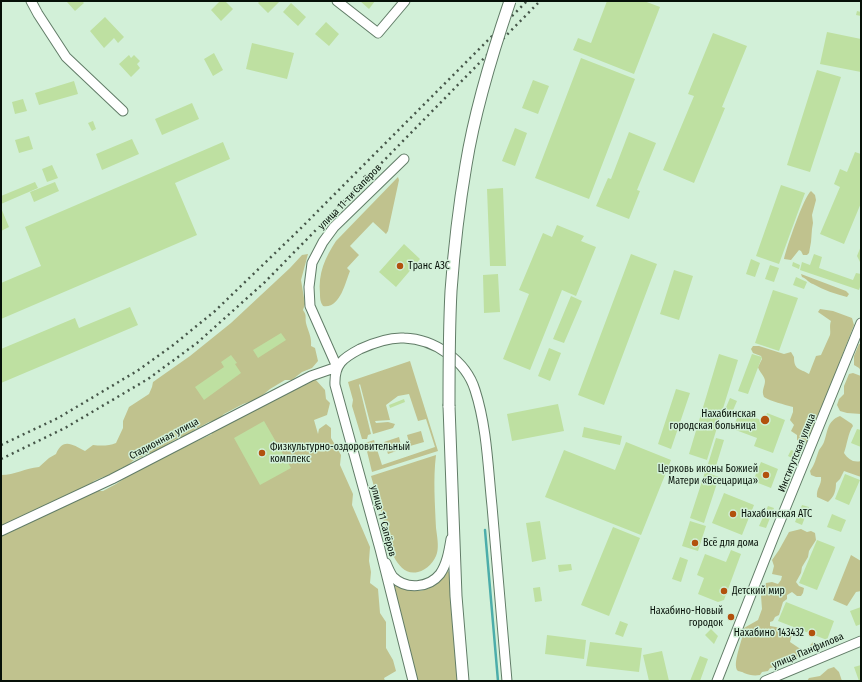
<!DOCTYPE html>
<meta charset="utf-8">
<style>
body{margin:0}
#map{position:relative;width:862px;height:682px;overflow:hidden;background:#d2f0d8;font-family:"Fira Sans Condensed",sans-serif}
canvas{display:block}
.frame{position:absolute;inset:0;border:2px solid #061008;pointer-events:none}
</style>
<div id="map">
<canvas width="862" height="682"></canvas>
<div class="frame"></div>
</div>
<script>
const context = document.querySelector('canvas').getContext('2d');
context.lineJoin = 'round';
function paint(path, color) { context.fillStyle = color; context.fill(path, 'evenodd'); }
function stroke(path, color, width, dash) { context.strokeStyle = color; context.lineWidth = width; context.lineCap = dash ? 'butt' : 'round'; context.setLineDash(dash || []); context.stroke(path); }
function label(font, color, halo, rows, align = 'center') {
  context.font = font + ' "Fira Sans Condensed",sans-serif'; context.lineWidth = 3; context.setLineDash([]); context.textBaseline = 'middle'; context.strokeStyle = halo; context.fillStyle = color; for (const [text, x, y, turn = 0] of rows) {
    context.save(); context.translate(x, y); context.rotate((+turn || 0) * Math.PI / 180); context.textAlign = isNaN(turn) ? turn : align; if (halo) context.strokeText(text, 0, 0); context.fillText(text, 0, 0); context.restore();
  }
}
paint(new Path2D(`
 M398,177L399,180L388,231L386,234L373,222L350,246L359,255L347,268L350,271C345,283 340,309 323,306C320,302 320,298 320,294C318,273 325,258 336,241Z
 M811,191L815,195L816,200L812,215L813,223L812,229L811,242L809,253L807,255H803L801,251L799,250L791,260L784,259C786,249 804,196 811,191Z
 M308,254L301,280L305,304L303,310C307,316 305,316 306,323C308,331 312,337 311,346L315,348L318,361L312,368L302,372L292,380H285L270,389L258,399L243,404L224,414L218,420L209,422L191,432L186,437L176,439L160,449L134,460L127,466L121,468L111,476L103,477L94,481L91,484L72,494L64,496L55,502L1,526V475C15,475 25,468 39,467L49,458L56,454C63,437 73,445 85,451L93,445C101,446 109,446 116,443L123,428V421L129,407L149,394L152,387L153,382L190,356L231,323L290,268L302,255Z
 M801,274L846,291L849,294L847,297C835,294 824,290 813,284C809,283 807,279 802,277Z
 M820,309L833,311L852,318L854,325L808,444L797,440V435L791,431L794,425L790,420L793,412V407C783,404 772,402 764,397C761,390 765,387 765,381C765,376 759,372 758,367L762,359L761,356L753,353L751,349L753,346H759L784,354L791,352L794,357C794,370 799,368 809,374L816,356L821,355C824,348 827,342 830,335C831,331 829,326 831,321L818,312Z
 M859,344H861V371L859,368L854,365V356Z
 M410,361L438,451L372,472L365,443L374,440L382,465L435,447L426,419L418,421L409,394L398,396L386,405L390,420L375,421L376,423L388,422L395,424L393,428L373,434L360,384L359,385L371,434L368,435L367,439H362L352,406L353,400L348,382Z
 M853,373L861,376V414L847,413L840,411L837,405L839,399L844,394V386L849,374Z
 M315,379L325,390L326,399L330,403L327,415L314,420L318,434L319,429L326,424L331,428V438L341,455L340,465L353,494L352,505L370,547L369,561L371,572L370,583L378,589L380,613L386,622V648L393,660L396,671L384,678L385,681H1V534L98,491H103L116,484L125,478L143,468L151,459L186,443L197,441L212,434L210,431Z
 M840,416L852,424L853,426C848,433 847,445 844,453C848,459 853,463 861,461V477L844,471L840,479L836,483C836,491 834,497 828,502L817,497C816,488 822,485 821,477H816L811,475L810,471C815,464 816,458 819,450C821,447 823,445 824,442C828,431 827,421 840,416Z
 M421,431L424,442L410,446L407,435Z
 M399,437L402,449L388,454L384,442Z
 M436,455C433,479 435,504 436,528C437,536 439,546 437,553C435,561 427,570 418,572C406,575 399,566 394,557L371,476Z
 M801,529L807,532L811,531L815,533L816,540L809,551L808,557L802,567L801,573L796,582L799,586L804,588L803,593L801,596H797L792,592L787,595V599L783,602L779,615L775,617L773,621L770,622V626L776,627L792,634L790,642L799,648L806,650L813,642L823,645L825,648L818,651H811L807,655L795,657L788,663L781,664L776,667L770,668L768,671L762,672L760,675C754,676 749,675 744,673C743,672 739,671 738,671C731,665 744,637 744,628L758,620L762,609L761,596L766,583L772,582L778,584L781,580L782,576L772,574L774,566L772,560L779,550L789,532Z
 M851,555L861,561V591L856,592L847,606L833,600Z
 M448,571L450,573L457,681H417L390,581C412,597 432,594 448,571Z
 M834,667L839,672L842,681H807L809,678L820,676L828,669Z`), '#c0c28e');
stroke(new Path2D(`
 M485,530L498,681`), '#4cadaa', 2.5);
paint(new Path2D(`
 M68,1H82L84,3L75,11L67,2Z
 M220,1H225L233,9L221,21L211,10Z
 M260,1H280L268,13L258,3Z
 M360,1H375L369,9Z
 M607,1H644L660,7L634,74L573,50L578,38L591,43Z
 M291,3L306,17L298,26L283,12Z
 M857,11L861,12V16L856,15Z
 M105,17L124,37L118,43L114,38L104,48L90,31Z
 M326,22L339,34L329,46L315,34Z
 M827,32L861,39V72L820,64Z
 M713,33L747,46L722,107L725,108L694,183L663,170L694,96L688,94Z
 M252,43L294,53L287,79L246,69Z
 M214,53L223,70L213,76L204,59Z
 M129,55L131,58L134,55L140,61L137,64L140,68L131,77L119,64Z
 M581,58L635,79L589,199L535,178Z
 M817,70L841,77L810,172L787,165Z
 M533,80L549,86L538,114L522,108Z
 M74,81L78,94L39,105L35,93Z
 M23,99L27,111L15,114L12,102Z
 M192,103L199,119L162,135L155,119Z
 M93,121L96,129L92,131L88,123Z
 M515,128L527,133L515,166L502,161Z
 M629,132L656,143L637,190L640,191L629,219L596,206L608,178L611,179Z
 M29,136L33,149L19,153L15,140Z
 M132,139L139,154L102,170L96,154Z
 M223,142L230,159L175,183L197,235L1,319V283L41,266L25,227Z
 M855,152L861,154V203L844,244L820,234L840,187L834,184L840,169L847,172Z
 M52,165L58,178L47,182L42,169Z
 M35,182L38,188L1,204V196Z
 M55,182L59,191L34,202L30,192Z
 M781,185L805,193L779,264L756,256Z
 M503,188L506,266H490L487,189Z
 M1,208L9,227L1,231Z
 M557,225L584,236L581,241L596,247L576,296L562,290L530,370L503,359L529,294L519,290L543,233L552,237Z
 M404,244L420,259L396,287L379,272Z
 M861,246V264L857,256Z
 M631,254L657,264L604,405L578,395Z
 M814,254L822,257L819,268L853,280L856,273L861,274V284L859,290L800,270L802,262L810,265Z
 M751,259L760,263L755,277L746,274Z
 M793,262L800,265L799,269L792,266Z
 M770,265L779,268L774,282L765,279Z
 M674,270L693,276L679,320L660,314Z
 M498,274L500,312L484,313L483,275Z
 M796,277L807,282L804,289L793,285Z
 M773,290L798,298L779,351L755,343Z
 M571,296L582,301L564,343L553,339Z
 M130,307L138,325L1,383V349L75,318L79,328Z
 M281,333L286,340L258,358L253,350Z
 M549,348L561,353L550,381L538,376Z
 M719,354L738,360L707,460L689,454Z
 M752,354L762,357L748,394L738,391Z
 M231,355L237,363L235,364L241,373L204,400L195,387L224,367L221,362Z
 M676,389L690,393L671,449L658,444Z
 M730,398L737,401L731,415L724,412Z
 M404,399L405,402L390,408L389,405Z
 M558,404L564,431L512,441L507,414Z
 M739,412L764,421L767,413L785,420L773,453L754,446L757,438L733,429Z
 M264,421L291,468L260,485L234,438Z
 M584,427L622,436L620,445L582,437Z
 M857,429L861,430V447L851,443Z
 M716,438L724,440L716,466L708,464Z
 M626,442L671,460L641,535L545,497L564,450L615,470Z
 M791,450L797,452L794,459L788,456Z
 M761,462L778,469L771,488L753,481Z
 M705,472L719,477L704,523L690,518Z
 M845,474L860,480L849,505L835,499Z
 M724,493L754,505L742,535L712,523Z
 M802,505L809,507L802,525L795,522Z
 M768,506L774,508L766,528L759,526Z
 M832,514L846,520L841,532L827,527Z
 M540,521L546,559L532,562L526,523Z
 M690,521L706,526L698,551L682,546Z
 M613,527L640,538L609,616L581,605Z
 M817,540L835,547L817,590L799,583Z
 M731,550L741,554L724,600L718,602L698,594L704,578L697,575L705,554L726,562Z
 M680,557L688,560L681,582L672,579Z
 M571,564L572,570L559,572L558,565Z
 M540,587L542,601L535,602L533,588Z
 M786,602L834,621L827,640L778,621Z
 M861,607V624L856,626L850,611Z
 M620,621L628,624L623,637L615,634Z
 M711,629L718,636L714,644L705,635Z
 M547,635L586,640L584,659L545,654Z
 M590,642L642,648L639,672L586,666Z
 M662,651L669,681H649L643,655Z
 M700,656L708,659L700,681H690Z
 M861,665V681H859L854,667Z`), '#bee0a1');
const minor = new Path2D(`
 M31,1L38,14L66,57L123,111
 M337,1L378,33L405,1
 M337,367L310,306L309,287L312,263L323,242L334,227L404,159
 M1,531L112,479L311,376L337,367
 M386,563C388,568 390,573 393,577C406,590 429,588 440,574C447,564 449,551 451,539
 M413,681L380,549L335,385C334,364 343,358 360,349C373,343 389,337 404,338C435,339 466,361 475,390C487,427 488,468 492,506C497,565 502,623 507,681
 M717,681L774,536L861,323
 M765,681L861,641`);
const major = new Path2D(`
 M449,406L456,596L463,681`);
stroke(minor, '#617c67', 11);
stroke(major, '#617c67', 13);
stroke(minor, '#fff', 9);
stroke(major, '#fff', 11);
stroke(new Path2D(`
 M1,445L58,418L137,371L172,346L215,311L298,231L527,1
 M1,459L65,428L148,379L197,343L265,282L540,1`), '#465649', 2.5, [2, 4]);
const majorBridge = new Path2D(`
 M449,406C449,368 449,329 451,291C454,249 459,206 466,165C475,109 492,54 510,1`);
stroke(majorBridge, '#617c67', 13, []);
stroke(majorBridge, '#fff', 11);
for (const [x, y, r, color] of [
 [400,266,4,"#b2510d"],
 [765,420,5,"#b2510d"],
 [262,453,4,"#b2510d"],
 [766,475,4,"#b2510d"],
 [733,514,4,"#b2510d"],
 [695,543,4,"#b2510d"],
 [724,591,4,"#b2510d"],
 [731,617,4,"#b2510d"],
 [812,633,4,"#b2510d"]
]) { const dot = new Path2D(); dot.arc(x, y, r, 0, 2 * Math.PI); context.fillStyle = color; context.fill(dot); stroke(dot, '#d2f0d8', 1.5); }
label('10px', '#061008', '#d2f0d8', [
 ["улица 11-ти Сапёров",350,197,-46],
 ["Стадионная улица",164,439,-28],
 ["Институтская улица",797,453,-68],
 ["улица 11 Сапёров",383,521,75],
 ["улица Панфилова",808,651,-23]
]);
label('10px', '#061008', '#d2f0d8', [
 ["Транс АЗС",408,266],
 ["Нахабинская",756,414,"right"],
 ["городская больница",756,426,"right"],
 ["Физкультурно-оздоровительный",270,447],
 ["комплекс",270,459],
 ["Церковь иконы Божией",758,469,"right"],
 ["Матери «Всецарица»",758,481,"right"],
 ["Нахабинская АТС",741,514],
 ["Всё для дома",703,543],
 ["Детский мир",732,591],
 ["Нахабино-Новый",723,611,"right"],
 ["городок",723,623,"right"],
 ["Нахабино 143432",804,633,"right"]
], 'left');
</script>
